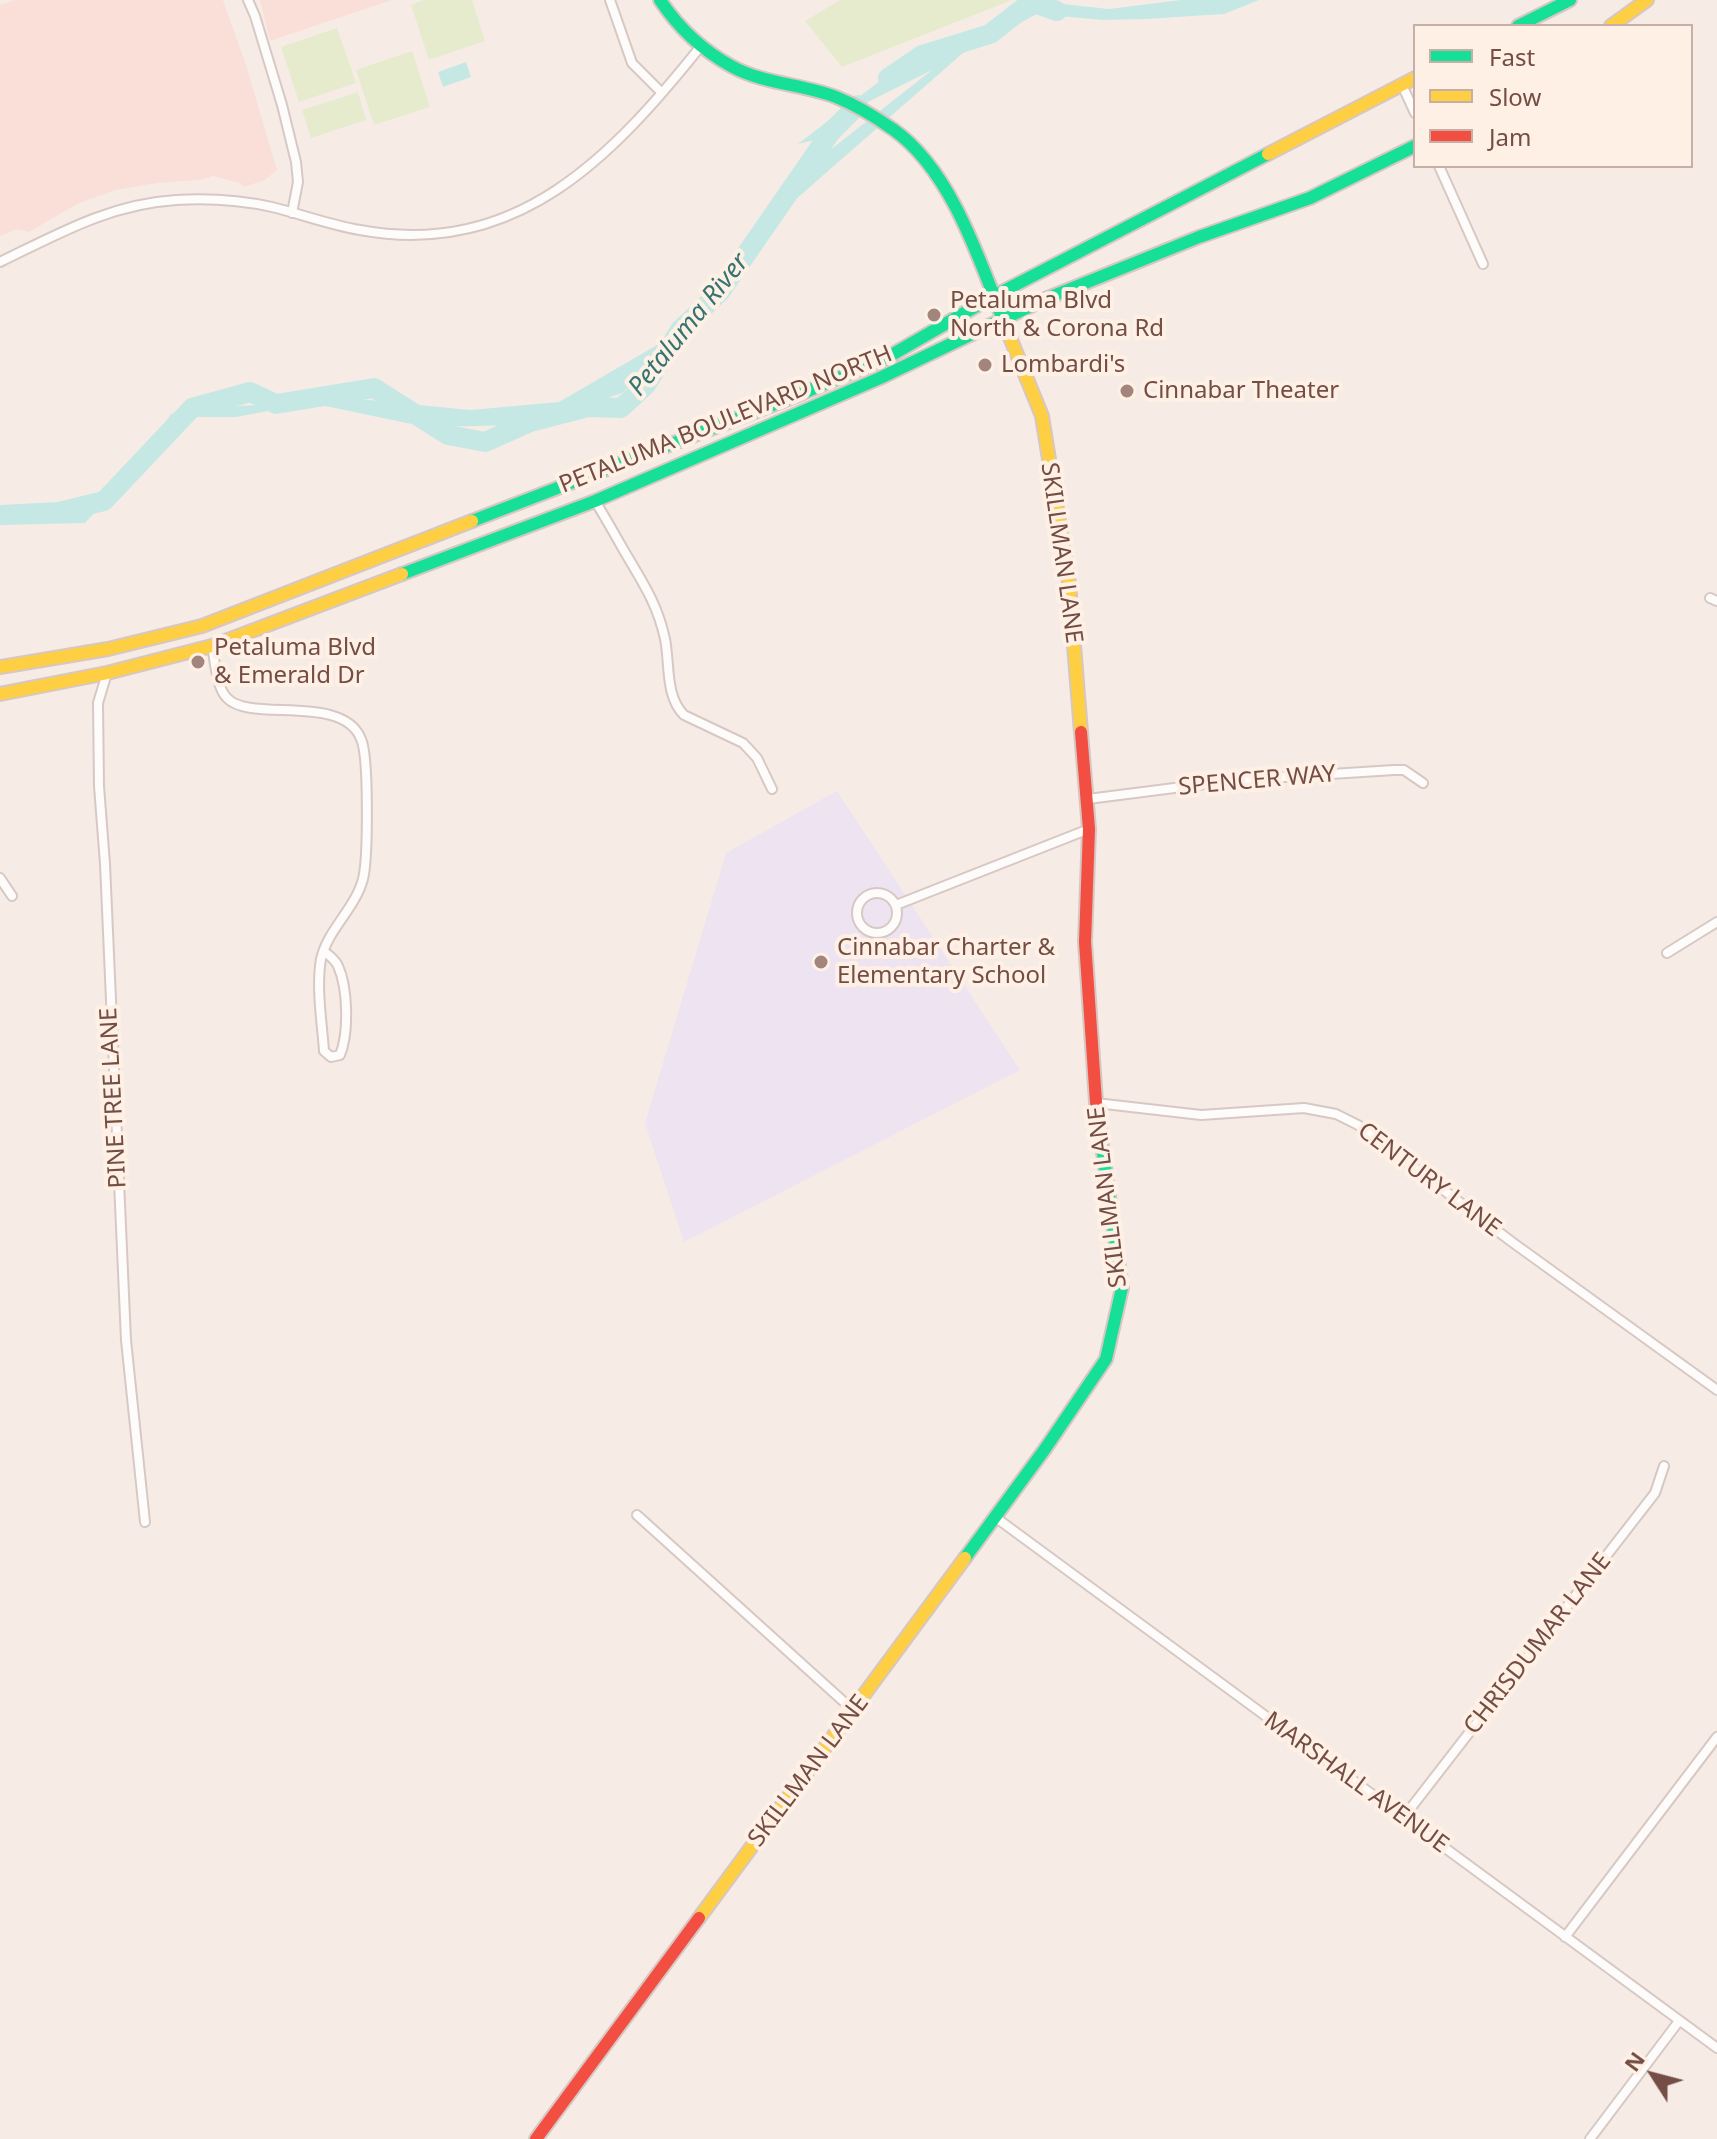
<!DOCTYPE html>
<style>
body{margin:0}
#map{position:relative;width:1717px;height:2139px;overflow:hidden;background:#f6ece5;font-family:"Noto Sans",sans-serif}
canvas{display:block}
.legend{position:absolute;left:1413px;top:24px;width:280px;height:144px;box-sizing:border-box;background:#fff0e5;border:2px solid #c7afa5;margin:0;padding:10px 14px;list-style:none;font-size:24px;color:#744d45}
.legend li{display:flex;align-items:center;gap:16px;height:40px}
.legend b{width:40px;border:2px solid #c7afa5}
.north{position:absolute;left:1613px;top:2035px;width:80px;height:80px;-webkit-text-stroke:6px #fff0e5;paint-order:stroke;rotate:306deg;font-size:22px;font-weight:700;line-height:32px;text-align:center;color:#744d45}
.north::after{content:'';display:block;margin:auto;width:28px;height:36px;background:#744d45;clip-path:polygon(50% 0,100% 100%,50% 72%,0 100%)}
</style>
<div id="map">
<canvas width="1717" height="2139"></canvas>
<ul class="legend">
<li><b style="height:10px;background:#16e098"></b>Fast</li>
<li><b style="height:10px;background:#ffcf43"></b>Slow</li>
<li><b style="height:10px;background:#f24e42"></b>Jam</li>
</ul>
<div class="north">N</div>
</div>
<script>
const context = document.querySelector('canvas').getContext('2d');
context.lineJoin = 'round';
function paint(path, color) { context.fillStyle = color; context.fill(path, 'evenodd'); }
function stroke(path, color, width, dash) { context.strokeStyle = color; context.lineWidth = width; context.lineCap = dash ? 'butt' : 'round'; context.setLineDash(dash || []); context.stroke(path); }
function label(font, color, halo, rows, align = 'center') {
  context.font = font + ' "Noto Sans",sans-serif'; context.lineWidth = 8; context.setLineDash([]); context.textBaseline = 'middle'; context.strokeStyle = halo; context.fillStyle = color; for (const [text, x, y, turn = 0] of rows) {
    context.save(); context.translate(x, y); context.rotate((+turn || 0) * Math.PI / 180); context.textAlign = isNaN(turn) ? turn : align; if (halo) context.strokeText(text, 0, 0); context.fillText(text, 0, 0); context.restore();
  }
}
paint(new Path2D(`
 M15,0H223L246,65L277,170L265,180L244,187L239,183L213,176L200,180L157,183L116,190L79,203L29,232L18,229L0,236V5Z
 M260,0H392L270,41Z`), '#fadfd9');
paint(new Path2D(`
 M837,791L1020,1070L684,1242L645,1123L726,853Z`), '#eee3f0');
paint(new Path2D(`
 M424,0H472L485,41L429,60L411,5Z
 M840,0H1012L842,67L805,21Z
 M337,28L356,83L299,102L281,47Z
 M412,51L430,107L374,125L356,70Z
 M358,92L366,120L311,138L302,110Z`), '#e6ebce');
paint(new Path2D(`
 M1181,0H1259L1224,14L1145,19L1103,20L1037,14L963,53L771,221L692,327L622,393L527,425L426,427L311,403L236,417H188L131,473L85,523L0,525V512L29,518L85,512L150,446L171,414L202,408L258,405L298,393L470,410L559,402L669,338L723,279L797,176L932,70L868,102L819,139L798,144L894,70L967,42L1035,1L1109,9Z
 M466,62L471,77L443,87L438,72Z`), '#c6e8e4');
stroke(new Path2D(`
 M888,78L922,55L990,34L1031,2L1057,11
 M0,515L59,512L104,501L192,408L250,392L276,404L374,388L448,435L485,442L530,422L588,407L621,408L646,385L680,330L720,292L830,133L858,105`), '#c6e8e4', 20);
const street = new Path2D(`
 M248,0L255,16L282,105L296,162L298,182L292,213
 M610,0L632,63L662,93
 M1402,85L1415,113
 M1439,166L1483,264
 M0,262C58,234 110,204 176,200C208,198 240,200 272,207C301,214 330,225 360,230C516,259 612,157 701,46
 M595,501C605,517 614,533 623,549C641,580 657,602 665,639C670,664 665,696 684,715L743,743L757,758L772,789
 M1710,598L1717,601
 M212,646C215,660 216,687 227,698C250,723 343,693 361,739C369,756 368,859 363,879C355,909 328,929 321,959C316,988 322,1022 324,1051L331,1057L340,1055C349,1033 348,988 338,966C335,959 329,956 324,951
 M107,673L98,703L99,786L105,864L126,1340L145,1522
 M1088,799L1237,780L1394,770H1404L1423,783
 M0,878L12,896
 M857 913a20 20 0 1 1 40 0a20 20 0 1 1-40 0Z
 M896,905L1089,829
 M1667,953L1717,922
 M1096,1103L1201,1115L1304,1108L1336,1114L1358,1125L1512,1242L1717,1390
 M637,1515L854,1711
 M995,1517L1717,2048
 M1403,1818L1655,1493L1664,1466
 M1565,1937L1717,1737
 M1590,2139L1679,2021`);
const fast = new Path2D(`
 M660,0C678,27 702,50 731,66C763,84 802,84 836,97C856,105 877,118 894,130C953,172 981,265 1007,330
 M1518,26L1570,0
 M472,521L801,394L888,357L992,297L1268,154
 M402,574L595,501L880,378L1043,300L1199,237L1310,198L1415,146
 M965,1558L1045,1449L1106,1359L1122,1288L1096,1102`);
const slow = new Path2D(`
 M1611,26L1647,0
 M1268,154L1415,78
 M1007,330L1042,416L1069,583L1081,732
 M0,667L108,649L202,626L472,521
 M0,694L107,673L212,646L402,574
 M699,1918L965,1558`);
const jam = new Path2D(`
 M1081,732L1089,829L1085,942L1096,1102
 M536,2139L699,1918`);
stroke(street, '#d7c8c3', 12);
stroke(fast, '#d6c7c2', 16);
stroke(slow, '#d6c7c2', 16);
stroke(jam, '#d6c7c2', 16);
stroke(street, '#fefcfb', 8);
stroke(fast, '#16e098', 12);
stroke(slow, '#ffcf43', 12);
stroke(jam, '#f24e42', 12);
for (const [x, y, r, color] of [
 [934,315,8,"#a2857d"],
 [985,365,8,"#a2857d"],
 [1127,391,8,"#a2857d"],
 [198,662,8,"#a2857d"],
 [821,962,8,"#a2857d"]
]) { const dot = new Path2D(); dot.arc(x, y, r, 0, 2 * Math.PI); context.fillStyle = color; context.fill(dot); stroke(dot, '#fff0e5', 3); }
label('24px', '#744d45', '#fff0e5', [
 ["Petaluma Blvd",950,301],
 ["North & Corona Rd",950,329],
 ["Lombardi's",1001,365],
 ["Cinnabar Theater",1143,391],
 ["Petaluma Blvd",214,648],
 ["& Emerald Dr",214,676],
 ["Cinnabar Charter &",837,948],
 ["Elementary School",837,976]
], 'left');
label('24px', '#744d45', '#fff0e5', [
 ["PETALUMA BOULEVARD NORTH",726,420,-22],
 ["SKILLMAN LANE",1061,553,82],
 ["SPENCER WAY",1257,781,-5],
 ["PINE TREE LANE",114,1098,-93],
 ["CENTURY LANE",1429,1180,37],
 ["SKILLMAN LANE",1108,1197,-97],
 ["CHRISDUMAR LANE",1538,1644,-52],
 ["SKILLMAN LANE",809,1771,-53],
 ["MARSHALL AVENUE",1356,1783,36]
]);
label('italic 26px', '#367472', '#fff0e5', [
 ["Petaluma River",689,325,-51]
]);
</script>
